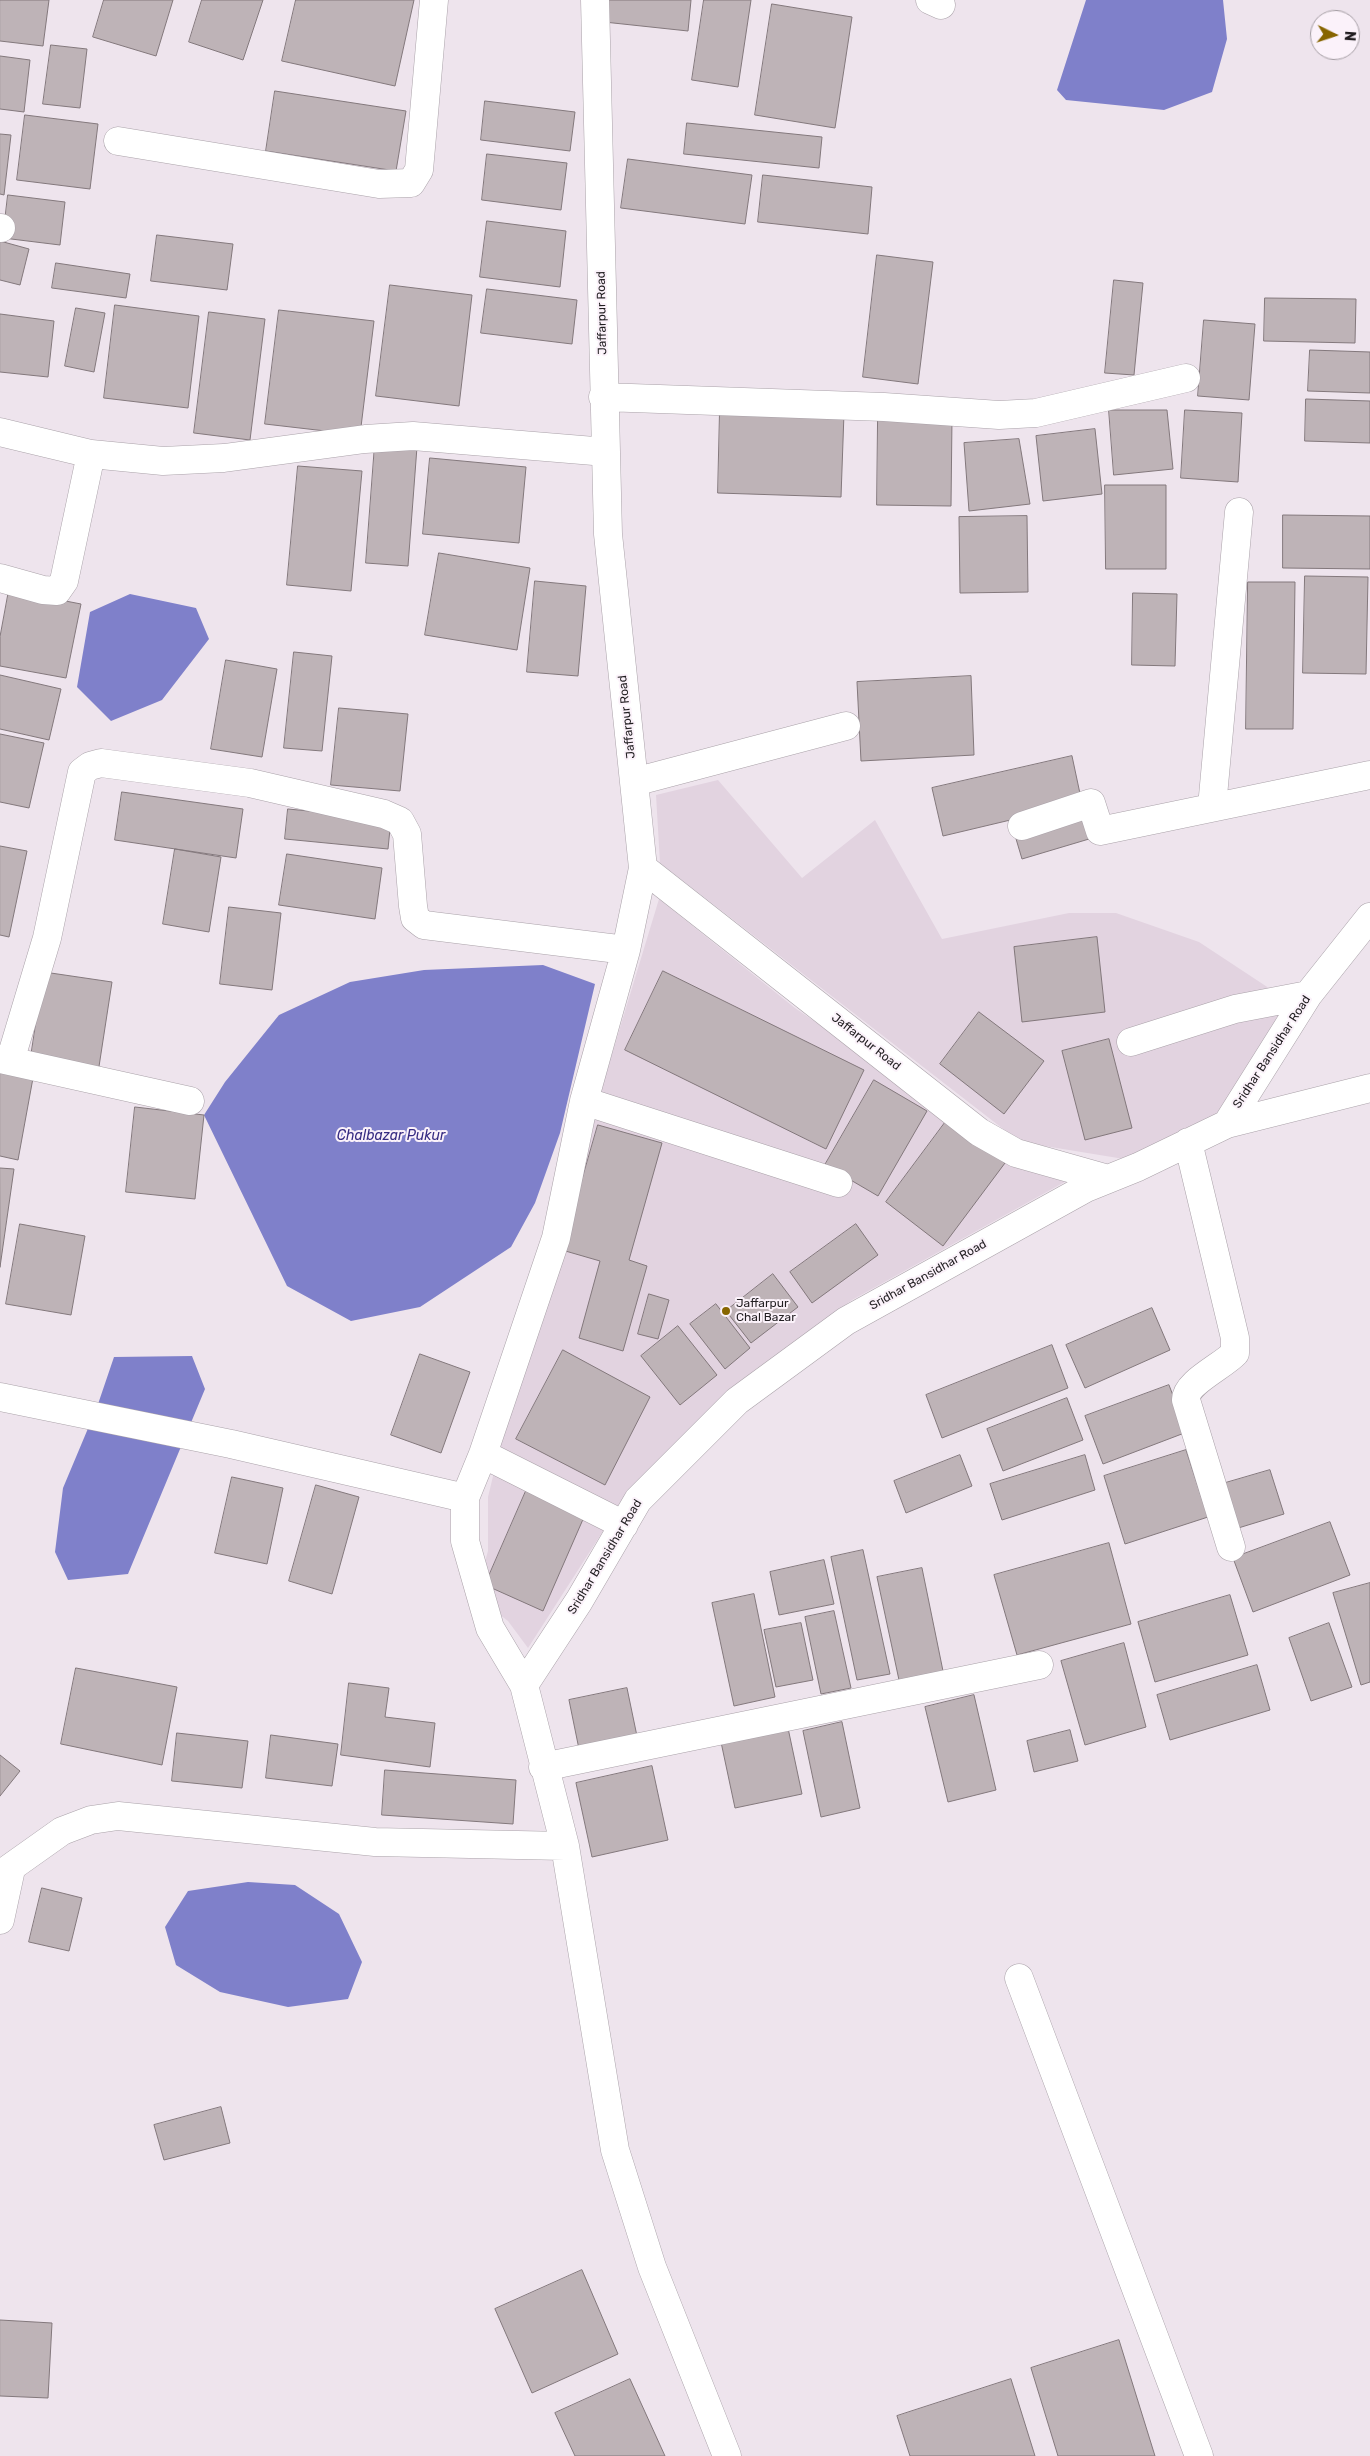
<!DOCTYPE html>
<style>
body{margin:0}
#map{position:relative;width:1370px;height:2456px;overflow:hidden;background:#eee4ed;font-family:Rubik,sans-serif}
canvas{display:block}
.north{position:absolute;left:1310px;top:10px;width:50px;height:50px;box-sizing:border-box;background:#fbf2fa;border:1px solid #a49da3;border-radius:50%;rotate:94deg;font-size:14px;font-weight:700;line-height:20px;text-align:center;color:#211e21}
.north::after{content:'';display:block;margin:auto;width:18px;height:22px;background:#876500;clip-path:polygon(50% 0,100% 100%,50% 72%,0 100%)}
</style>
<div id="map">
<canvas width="1370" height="2456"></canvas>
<div class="north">N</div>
</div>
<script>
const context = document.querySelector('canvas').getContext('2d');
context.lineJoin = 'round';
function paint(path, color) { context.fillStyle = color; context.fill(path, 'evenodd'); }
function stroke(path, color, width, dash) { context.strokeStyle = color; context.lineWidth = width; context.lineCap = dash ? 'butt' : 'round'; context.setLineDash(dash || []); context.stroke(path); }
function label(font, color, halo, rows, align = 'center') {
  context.font = font + ' Rubik,sans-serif'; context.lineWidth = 4; context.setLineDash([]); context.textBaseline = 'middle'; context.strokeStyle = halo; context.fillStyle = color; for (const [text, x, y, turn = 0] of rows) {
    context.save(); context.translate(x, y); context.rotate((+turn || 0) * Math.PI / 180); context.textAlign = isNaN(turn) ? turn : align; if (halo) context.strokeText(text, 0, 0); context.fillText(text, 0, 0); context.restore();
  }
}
paint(new Path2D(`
 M718,780L802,878L875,820L942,939L1069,913H1116L1199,942L1287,1000L1226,1111L1124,1159L1020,1142L660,863L656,795Z
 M659,899L795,1008L1009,1155L1070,1179L852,1300L727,1391L623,1500L528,1648L508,1621L475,1596L488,1551V1497L528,1331Z`), '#e2d3e0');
paint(new Path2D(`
 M1086,0H1223L1227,39L1212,92L1164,110L1066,100L1057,90Z
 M130,594L196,608L209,639L162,700L111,721L77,687L90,612Z
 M543,965L595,984L560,1133L535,1203L511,1247L420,1307L351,1321L287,1286L204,1115L225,1082L279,1015L350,982L424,970Z
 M192,1356L205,1389L128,1574L68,1580L55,1552L63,1488L97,1407L114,1357Z
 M248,1882L295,1885L339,1914L362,1962L348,1999L288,2007L220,1992L176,1965L165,1927L188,1891Z`), '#7f80ca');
const building = new Path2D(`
 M0,0H49L43,46L0,41Z
 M104,0H173L156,56L93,37Z
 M202,0H263L243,60L189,42Z
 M296,0H414L395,86L282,61Z
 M606,0H691L688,31L604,22Z
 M704,0H751L738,87L692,80Z
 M772,4L852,17L835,128L755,115Z
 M51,45L87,49L80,108L43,104Z
 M0,56L30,60L24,112L0,109Z
 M275,91L406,111L396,171L266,151Z
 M485,101L575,112L570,151L481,140Z
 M25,115L98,124L90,189L17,180Z
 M687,123L822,137L819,168L684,154Z
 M0,134L11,135L4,195L0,194Z
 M487,154L567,163L561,210L482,200Z
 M628,159L752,175L745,224L621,208Z
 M763,175L872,187L868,234L758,222Z
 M8,195L65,202L60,245L3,238Z
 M487,221L566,231L560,287L480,277Z
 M157,235L233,244L227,290L151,281Z
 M0,241L29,249L20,285L0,280Z
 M877,255L933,262L918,384L863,377Z
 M56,263L130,274L126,298L52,288Z
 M1114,280L1143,283L1134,375L1105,373Z
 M390,285L472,295L459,406L376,396Z
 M487,289L577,300L572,344L481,333Z
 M1265,298L1356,299L1355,343L1264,341Z
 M115,305L199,316L188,408L104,398Z
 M76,308L105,313L94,372L65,366Z
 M279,310L374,321L360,435L265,424Z
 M209,312L265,319L250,440L194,433Z
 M0,314L54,321L48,377L0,372Z
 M1204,320L1255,324L1249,400L1198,396Z
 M1310,350L1370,352V393L1308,391Z
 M1306,399L1370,401V443L1305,441Z
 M720,409L844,413L841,497L718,493Z
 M1109,410H1167L1173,469L1114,475Z
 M1185,410L1242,413L1238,482L1181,478Z
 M878,417L952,418L951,506L877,505Z
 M1095,429L1102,494L1043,501L1036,436Z
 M1019,439L1030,504L969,511L964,443Z
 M375,444L417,447L408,566L366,563Z
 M430,458L526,467L519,543L423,534Z
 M298,466L362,471L351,591L287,585Z
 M1105,485H1166V569H1106Z
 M1283,515L1370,516V569L1283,568Z
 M1027,516L1028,592L960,593L959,517Z
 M439,553L530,568L517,650L425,635Z
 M1305,576L1368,577L1366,674L1303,673Z
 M535,581L586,586L578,676L527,672Z
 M1248,582H1295L1293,729H1246Z
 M9,590L81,604L66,678L0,666V637Z
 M1133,593L1177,594L1175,666L1132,665Z
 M294,652L332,656L322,751L284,748Z
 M226,660L277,669L262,757L211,749Z
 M0,675L61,689L49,740L0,729Z
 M971,676L974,755L861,761L857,682Z
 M339,708L408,714L400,791L331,785Z
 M0,734L44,743L29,808L0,802Z
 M1072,756L1082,803L943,836L932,788Z
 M122,792L243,809L236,858L115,840Z
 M288,809L391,819L388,849L285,839Z
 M1081,811L1089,839L1022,859L1014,832Z
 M0,846L27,851L9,937L0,935Z
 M175,849L221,857L209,932L163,924Z
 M287,854L382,868L375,919L279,905Z
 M229,907L281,913L272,990L220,984Z
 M1097,937L1105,1012L1022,1022L1014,947Z
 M663,971L864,1070L826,1149L625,1050Z
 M44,972L112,982L98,1073L30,1063Z
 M979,1012L1044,1061L1004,1114L940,1064Z
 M1109,1039L1132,1128L1085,1140L1062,1051Z
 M0,1072L33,1078L18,1160L0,1156Z
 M874,1080L927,1111L878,1196L825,1165Z
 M135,1107L204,1115L195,1199L126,1192Z
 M947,1120L1005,1163L943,1246L886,1202Z
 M598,1125L662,1143L629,1260L647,1266L623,1351L579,1338L600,1261L562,1250Z
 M0,1168L14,1169L0,1267Z
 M20,1224L85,1236L71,1315L6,1304Z
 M856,1224L878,1255L812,1303L790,1272Z
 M773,1274L798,1307L751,1343L726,1311Z
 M649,1294L669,1300L658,1339L638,1334Z
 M716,1304L750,1348L725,1369L690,1324Z
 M1152,1308L1170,1350L1085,1388L1066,1345Z
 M678,1326L717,1375L680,1405L641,1356Z
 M1052,1345L1068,1388L942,1438L926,1395Z
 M563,1350L650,1397L605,1485L516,1439Z
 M420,1354L470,1372L441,1453L391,1435Z
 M1169,1385L1187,1432L1103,1464L1085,1416Z
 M1067,1398L1083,1440L1003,1471L987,1429Z
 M1186,1450L1208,1517L1125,1544L1104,1476Z
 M960,1455L972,1486L906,1513L894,1481Z
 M1085,1455L1095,1490L1002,1520L990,1484Z
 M1270,1470L1284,1514L1235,1529L1222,1484Z
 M232,1477L283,1488L267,1564L215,1553Z
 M316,1485L359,1497L332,1594L289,1581Z
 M526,1491L584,1517L543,1611L485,1585Z
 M1330,1522L1350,1575L1253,1612L1233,1558Z
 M1109,1543L1131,1624L1017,1655L994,1575Z
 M863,1550L890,1674L857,1680L831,1557Z
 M824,1560L834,1604L779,1615L770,1572Z
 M922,1568L943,1671L899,1680L877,1577Z
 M1370,1583V1682L1361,1685L1333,1593Z
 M754,1594L775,1697L734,1706L712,1603Z
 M1230,1595L1248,1655L1155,1682L1138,1622Z
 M834,1611L851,1688L821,1694L805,1617Z
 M801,1623L813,1680L776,1687L764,1630Z
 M1329,1623L1352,1687L1311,1701L1289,1638Z
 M1124,1643L1146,1727L1085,1745L1061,1661Z
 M1257,1665L1270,1710L1170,1740L1157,1695Z
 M76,1668L177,1687L162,1765L61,1744Z
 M349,1683L389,1688L385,1717L435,1723L430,1767L341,1755Z
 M627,1688L638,1741L580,1754L569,1700Z
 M974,1695L996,1790L948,1802L925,1707Z
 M842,1722L860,1808L821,1817L803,1731Z
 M788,1728L802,1794L735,1808L721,1742Z
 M1070,1730L1078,1761L1034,1772L1027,1741Z
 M177,1733L248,1741L242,1788L172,1781Z
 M271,1735L338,1744L332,1786L266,1778Z
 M0,1755L20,1771L0,1796Z
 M652,1766L668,1840L592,1857L576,1783Z
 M385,1770L516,1780L513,1824L382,1815Z
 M42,1888L82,1898L69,1951L29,1942Z
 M221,2107L230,2143L164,2160L154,2125Z
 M582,2270L618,2354L532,2393L495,2309Z
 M0,2320L52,2323L48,2398L0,2396Z
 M1119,2340L1155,2456H1058L1031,2368Z
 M630,2379L665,2456H575L555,2413Z
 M1011,2379L1035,2456H910L897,2416Z`);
paint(building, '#beb3b7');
stroke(building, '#83787c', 1);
const minor = new Path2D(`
 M595,0L608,534L643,868L979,1132L1016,1153L1108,1179
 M930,0L941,5
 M118,141L379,184L411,183L419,170L434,0
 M0,228H1
 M603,397L884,407L999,415L1036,413L1186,378
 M0,432L91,454
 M0,578L43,590L57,591L64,581L91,454L163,461L224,458L365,439L413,436L606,452
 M634,782L846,726
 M1212,807L1239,512
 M1022,826L1091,803L1100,831L1370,775
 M643,868L626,950L584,1101L556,1238L483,1454L465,1498V1541L490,1628L524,1685L565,1846L615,2150L652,2267L727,2456
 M1131,1042L1235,1009L1308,995
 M0,1059L190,1101
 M10,1061L47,938L82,772L90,766L101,763L250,783L384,814L400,821L407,834L413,906L415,918L424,925L626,950
 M584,1101L838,1183
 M1227,1124L1370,1088
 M1188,1142L1235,1338V1353C1223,1366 1185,1383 1186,1400L1231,1547
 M0,1397L231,1444L465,1498
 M483,1454L624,1525
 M524,1685L579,1601L638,1500L737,1401L846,1321L1086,1188L1138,1167L1227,1124L1308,995L1370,917
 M543,1767L1039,1665
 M0,1875L62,1831L91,1820L118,1816L375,1842L565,1846
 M0,1920L11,1869
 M1019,1978L1199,2456`);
stroke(minor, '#aaa2a9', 29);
stroke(minor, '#fff', 28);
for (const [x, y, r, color] of [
 [726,1311,5,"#876500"]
]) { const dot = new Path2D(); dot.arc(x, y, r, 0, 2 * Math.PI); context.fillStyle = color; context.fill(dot); stroke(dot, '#fbf2fa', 2); }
label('12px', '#211e21', '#fbf2fa', [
 ["Jaffarpur Road",602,313,-91],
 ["Jaffarpur Road",627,717,-96],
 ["Jaffarpur Road",866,1042,38],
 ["Sridhar Bansidhar Road",1272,1052,-57],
 ["Sridhar Bansidhar Road",928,1275,-29],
 ["Sridhar Bansidhar Road",605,1557,-59]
]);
label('12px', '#211e21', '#fbf2fa', [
 ["Jaffarpur",736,1304],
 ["Chal Bazar",736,1318]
], 'left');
label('italic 14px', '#362b82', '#fbf2fa', [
 ["Chalbazar Pukur",391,1136]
]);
</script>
